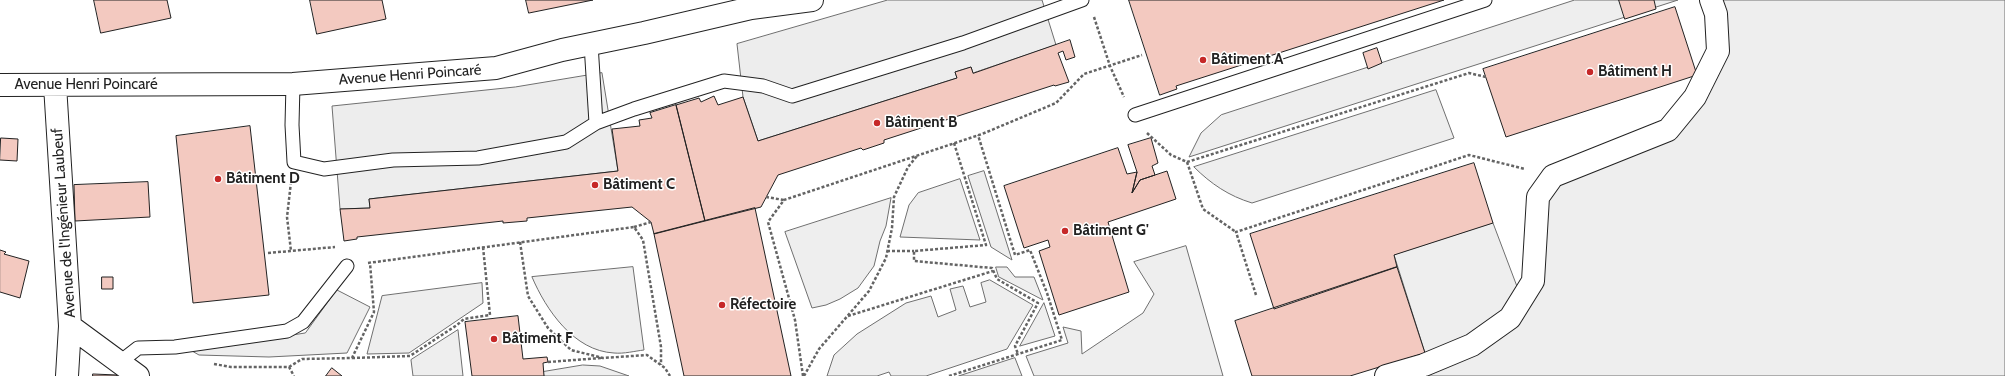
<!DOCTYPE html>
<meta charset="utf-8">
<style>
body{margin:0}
canvas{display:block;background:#fff}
</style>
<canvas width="2005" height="376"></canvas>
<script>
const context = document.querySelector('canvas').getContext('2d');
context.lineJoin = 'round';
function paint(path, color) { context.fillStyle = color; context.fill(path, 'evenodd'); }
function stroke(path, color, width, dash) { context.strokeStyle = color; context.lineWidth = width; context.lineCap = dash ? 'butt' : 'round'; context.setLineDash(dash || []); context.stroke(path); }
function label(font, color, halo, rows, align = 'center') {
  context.font = font + ' Cabin,sans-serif'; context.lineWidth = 3; context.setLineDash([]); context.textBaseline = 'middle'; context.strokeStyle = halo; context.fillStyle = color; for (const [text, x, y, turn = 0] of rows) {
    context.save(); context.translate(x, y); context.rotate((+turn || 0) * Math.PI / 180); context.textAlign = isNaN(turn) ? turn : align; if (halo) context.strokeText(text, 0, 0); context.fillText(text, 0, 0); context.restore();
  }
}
const green = new Path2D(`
 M1575,0H1678L1189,157L1201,133L1221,115Z
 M1721,0H2005V376H1427L1518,326L1548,190L1691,115Z
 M1436,90L1454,138L1252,203C1229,196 1211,184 1194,167Z
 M984,171L1012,260L991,247L968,176Z
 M960,179L980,240L900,237L909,205L918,193Z
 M891,198L886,226L880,241L874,266L858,288L840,299L826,305L812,308L785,232Z
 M1493,223L1521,297L1510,318L1425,353L1394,255Z
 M1186,246L1223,376H1034L1026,356L1068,343L1063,327L1081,331L1082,354L1143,313L1154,294L1134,262Z
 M633,267L644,350C635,351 624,354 614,353C574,351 546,310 532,277Z
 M996,267H1007L1015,277H1034L1043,300L999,277Z
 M990,280L1033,305L1007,349L926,376H891L889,372L877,376H827L834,355L857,334L906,303L931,296L938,317L956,310L950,289L963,286L970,307L986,302L981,283Z
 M482,283L483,303L409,353L367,354L382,296Z
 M337,290L370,307L347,353L269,357L199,355L192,351L305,333Z
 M1044,303L1055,336L1020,346Z
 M458,330L463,376H413L411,360Z
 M1015,358L1022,376H959Z
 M583,365L600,366L629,376H544L543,372Z`);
paint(green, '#eee');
stroke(green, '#6f6f6f', 1);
const parking = new Path2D(`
 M888,0H1042L1056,45L973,73L971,67L955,72L957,78L758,141L743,97L737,44Z
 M602,73L618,171L369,199L370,208L340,209L332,106L515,87Z`);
paint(parking, '#ededed');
stroke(parking, '#6f6f6f', 1);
const building = new Path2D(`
 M94,0H167L171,18L101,33Z
 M310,0H382L386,19L317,34Z
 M526,0H593L529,13Z
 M1129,0H1444L1176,86L1177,89L1160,95Z
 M1619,0H1654L1656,9L1625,19Z
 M1675,7L1697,75L1506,137L1483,69Z
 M1070,40L1075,57L1066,60L1063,51L1058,53L1069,82L1055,86L1054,85L884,140V143L863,150L861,148L778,175L761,207L705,221L676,105L699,98L701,102L714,96L718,105L743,97L758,141L957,78L955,72L971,67L973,73Z
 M1377,48L1382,63L1368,69L1363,53Z
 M676,105L705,221L654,234L651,222L632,207L527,218V221L503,223V221L357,237V239L344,241L340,209L370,208L369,199L618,171L612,129L640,126L639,120L652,118L650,113Z
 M250,126L269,295L193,303L176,136Z
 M1,138L18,139L17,161L0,160Z
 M1151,138L1158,163L1152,166L1155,175L1140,180L1132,193L1137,172L1128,145Z
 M1118,148L1127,174L1137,172L1132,193L1140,180L1167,171L1176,199L1108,222L1129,292L1059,315L1039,251L1050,247L1048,240L1024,248L1004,186Z
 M1474,163L1493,223L1394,255L1397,267L1274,309L1250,234Z
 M148,182L150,217L75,221L74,185Z
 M755,208L791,376H684L654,234Z
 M0,250L6,252L4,254L29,261L20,298L0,292Z
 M1397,267L1425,353L1350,376H1252L1235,321Z
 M102,277H113V289H102Z
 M518,316L523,359L547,357L548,362L543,363L544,376H472L465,322Z
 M332,368L342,376H326Z
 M93,374L117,375V376H93Z`);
paint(building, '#f3c9c0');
stroke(building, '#222', 1);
const service = new Path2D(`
 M293,84L292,125L294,162L324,169L393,160L478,158L566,142L596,123L591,44
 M1135,115L1485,0
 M596,123L634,109L724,81L763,86L792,96L963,43L1082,0
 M120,362L138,348L175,347L287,331L303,322L347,266`);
const minor = new Path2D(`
 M0,85L293,84L496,68L562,50L644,33L751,8L812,0
 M55,85L70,326L67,376
 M70,326L138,376
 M1386,376L1424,365L1472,345L1510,318L1533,281L1538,197L1553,176L1668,130L1695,97L1718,51L1716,14L1711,0`);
stroke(service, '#222', 15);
stroke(minor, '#222', 24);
stroke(new Path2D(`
 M1094,17L1110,66L1124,97
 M1147,133L1171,155L1187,162L1469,73L1486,77
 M954,143L986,245L914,251V261L992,268L997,279L1038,303L1015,346L1018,354
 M1187,162L1203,209L1236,232
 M291,182L287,217L291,251
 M766,197L784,200
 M634,227L651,222
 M520,242L528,296L548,328L571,350L603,358L647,355L665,368L670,376
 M887,251H914
 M268,253L335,247
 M368,263L634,227L643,240L661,347V365
 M1256,295L1236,232L1469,155L1525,169
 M848,316L993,271
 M352,358L410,356L457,325L464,319L490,315L483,247
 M548,362L601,358
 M214,364L231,367H289L294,376
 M289,367L302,359L352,358L374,312L370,263
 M803,376L795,320L768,222L784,200L982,134L1056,103L1084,74L1142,55
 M804,376L819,349L869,291L886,258L892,228L894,197L908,167L917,156
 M949,376L1062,340L1047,293L1030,250L1015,255L978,135`), '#646464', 2.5, [3, 2]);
stroke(service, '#fff', 13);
stroke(minor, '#fff', 22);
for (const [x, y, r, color] of [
 [1203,60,4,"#c62828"],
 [1590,72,4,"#c62828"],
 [877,123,4,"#c62828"],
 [218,179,4,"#c62828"],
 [595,185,4,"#c62828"],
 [1065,231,4,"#c62828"],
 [722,305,4,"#c62828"],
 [494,339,4,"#c62828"]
]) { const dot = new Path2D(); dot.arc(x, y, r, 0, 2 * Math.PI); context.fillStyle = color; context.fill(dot); stroke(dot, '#fff', 1.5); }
label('bold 15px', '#222', '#fff', [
 ["Bâtiment A",1211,60],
 ["Bâtiment H",1598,72],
 ["Bâtiment B",885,123],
 ["Bâtiment D",226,179],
 ["Bâtiment C",603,185],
 ["Bâtiment G'",1073,231],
 ["Réfectoire",730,305],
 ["Bâtiment F",502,339]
], 'left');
label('15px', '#222', '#fff', [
 ["Avenue Henri Poincaré",410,75,-4],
 ["Avenue Henri Poincaré",86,85],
 ["Avenue de l'Ingénieur Laubeuf",64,223,-94]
]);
</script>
